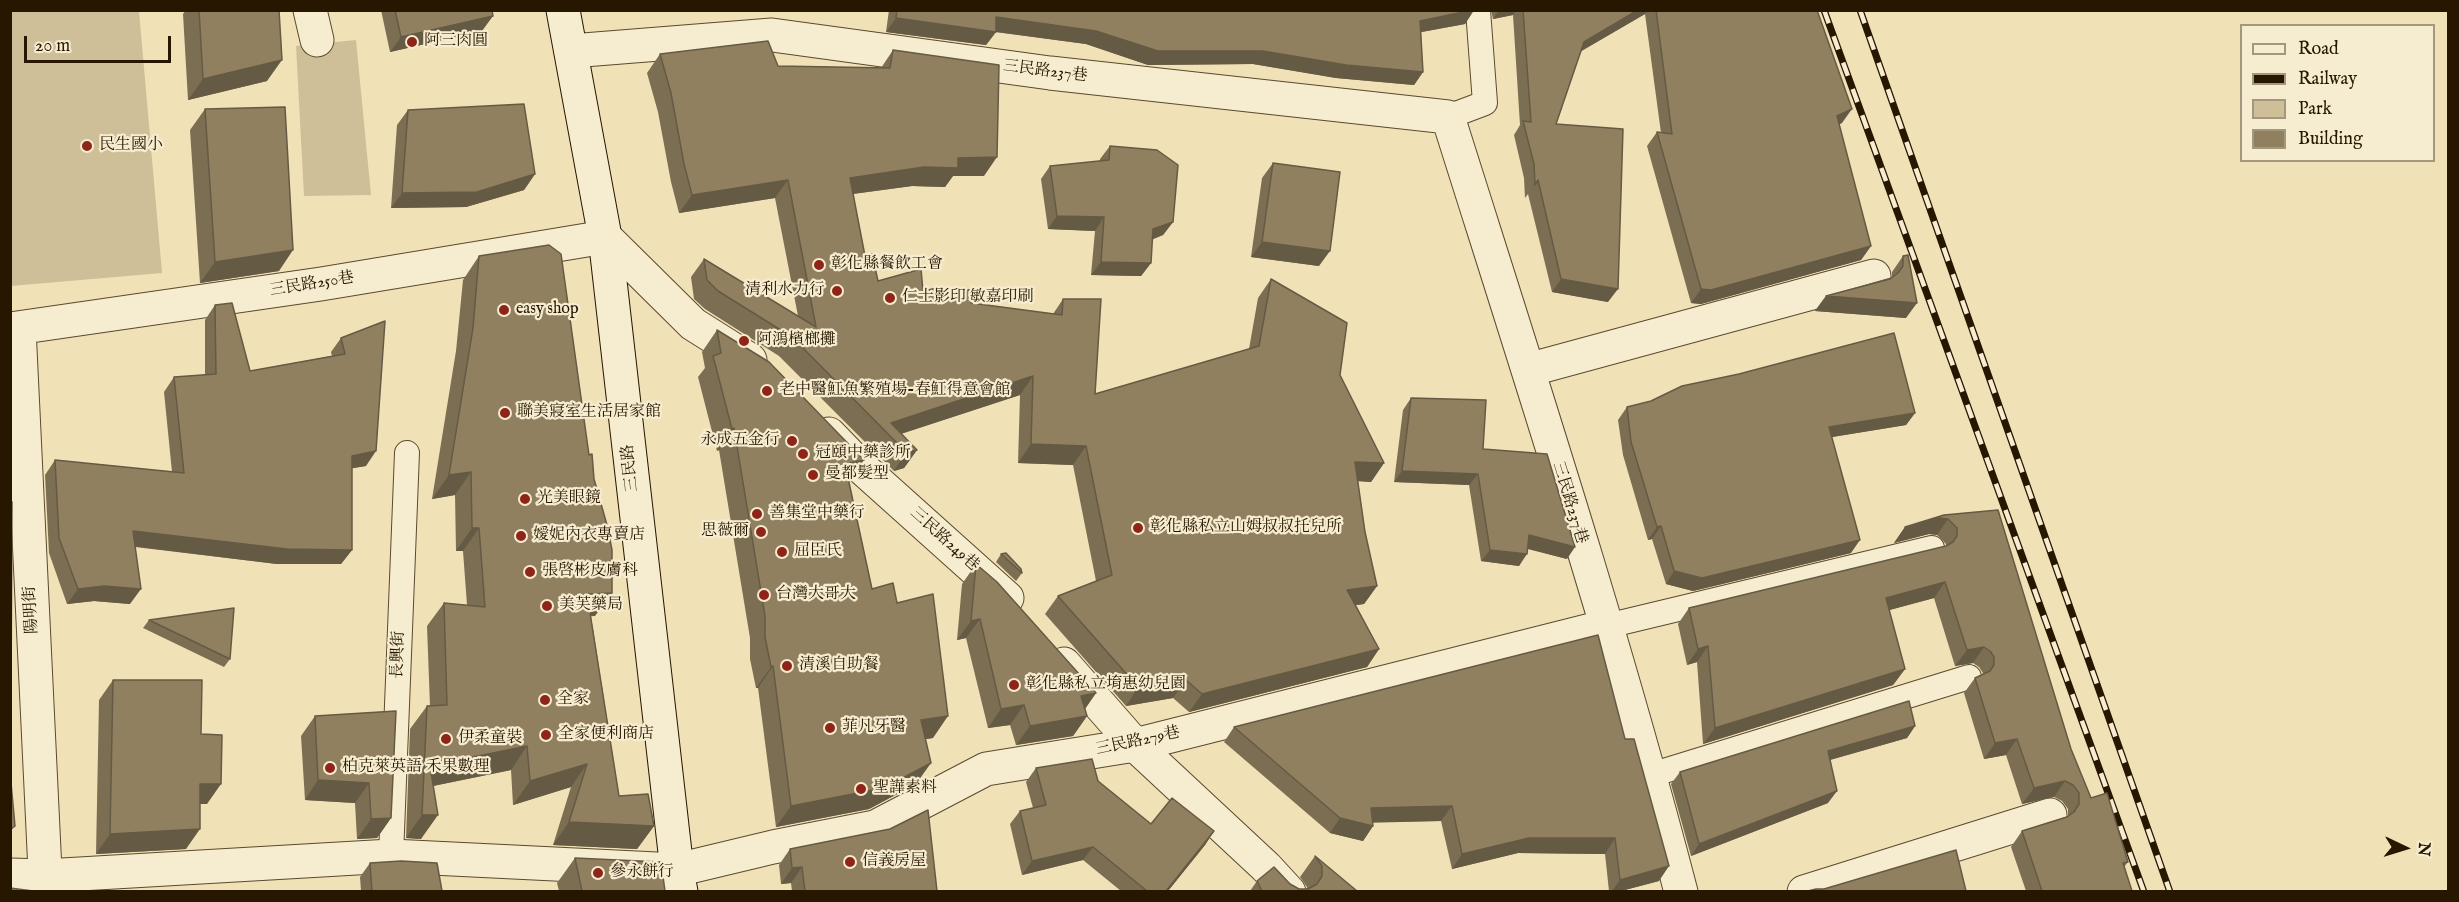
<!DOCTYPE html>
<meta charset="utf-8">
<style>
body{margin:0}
#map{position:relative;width:2459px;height:902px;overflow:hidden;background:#f1e1b7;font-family:"IM FELL English",serif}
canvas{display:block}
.frame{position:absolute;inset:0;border:12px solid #271701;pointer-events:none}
.legend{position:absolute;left:2240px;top:24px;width:195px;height:138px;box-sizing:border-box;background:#f6ecd0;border:2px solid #a3977d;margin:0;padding:8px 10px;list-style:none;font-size:18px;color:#271701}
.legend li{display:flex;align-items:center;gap:12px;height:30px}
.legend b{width:30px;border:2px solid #a3977d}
.north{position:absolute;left:2375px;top:818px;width:60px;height:60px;-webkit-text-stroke:4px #f6ecd0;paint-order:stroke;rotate:94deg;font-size:16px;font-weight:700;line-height:24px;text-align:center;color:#271701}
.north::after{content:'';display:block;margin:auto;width:21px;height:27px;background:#271701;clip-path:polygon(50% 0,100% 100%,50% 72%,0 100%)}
.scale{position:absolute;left:24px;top:36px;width:147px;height:27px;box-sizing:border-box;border:3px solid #271701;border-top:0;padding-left:8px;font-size:18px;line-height:21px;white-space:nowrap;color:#271701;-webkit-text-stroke:4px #f6ecd0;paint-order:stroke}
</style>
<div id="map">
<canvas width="2459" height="902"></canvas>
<div class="frame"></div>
<ul class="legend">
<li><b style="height:8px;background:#f6ecd0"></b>Road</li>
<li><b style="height:8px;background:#271701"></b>Railway</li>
<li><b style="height:16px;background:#cfbf98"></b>Park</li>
<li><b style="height:16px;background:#908060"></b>Building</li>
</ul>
<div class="north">N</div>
<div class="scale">20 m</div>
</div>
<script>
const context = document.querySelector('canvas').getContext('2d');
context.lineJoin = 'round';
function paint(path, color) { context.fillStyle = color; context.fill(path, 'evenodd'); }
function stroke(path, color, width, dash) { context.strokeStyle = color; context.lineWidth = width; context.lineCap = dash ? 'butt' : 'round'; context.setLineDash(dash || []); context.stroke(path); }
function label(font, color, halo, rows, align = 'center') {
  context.font = font + ' "IM FELL English","Noto Serif TC",serif'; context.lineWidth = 4.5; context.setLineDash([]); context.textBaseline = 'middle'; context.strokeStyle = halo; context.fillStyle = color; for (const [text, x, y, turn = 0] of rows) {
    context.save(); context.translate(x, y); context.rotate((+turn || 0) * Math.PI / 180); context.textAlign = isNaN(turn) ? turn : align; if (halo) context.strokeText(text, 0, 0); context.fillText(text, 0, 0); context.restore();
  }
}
paint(new Path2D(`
 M11,10L139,11L162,273L11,286Z
 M356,40L371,195L304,196L296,46Z`), '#cfbf98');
const lane = new Path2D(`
 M1448,117L1485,103L1478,10
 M1607,626L1932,548
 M1651,775L1969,677
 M391,856L407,453`);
const street = new Path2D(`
 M310,10L317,40
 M571,51L772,35L1050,73L1448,117C1529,374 1613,631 1681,892
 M19,328L46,892
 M10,329L321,284L605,237L693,324L750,360
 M1528,370L1874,276
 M829,434L861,467L1007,598
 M1064,664L1135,745L1266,867L1289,892
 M10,875L45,876L391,856L677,870L773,847L875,827L986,769L1135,745L1607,626
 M1804,892L2050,815`);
const secondary = new Path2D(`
 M563,10L605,237L677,870L681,892`);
stroke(lane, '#5a4a2e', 26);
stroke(street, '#5a4a2e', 35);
stroke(secondary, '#271701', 35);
stroke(lane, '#f6ecd0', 24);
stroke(street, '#f6ecd0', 33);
stroke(secondary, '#f6ecd0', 33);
const rail = new Path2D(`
 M1824,10L2144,892
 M1860,10L2170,892`);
stroke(rail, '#271701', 7);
stroke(rail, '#f6ecd0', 4.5, [14]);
paint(new Path2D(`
 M186,10H279L267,81L188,100L183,14Z
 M381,10H492L482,31L390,52Z
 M889,10H1474L1465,24L1421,32L1423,72L1414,85L1336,78L1253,64L1148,65L1086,44L996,32L986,45L886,32Z
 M1491,10H1817L1842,123L1839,124L1871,246L1861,260L1701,304L1691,303L1647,146L1657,132L1661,133L1645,14L1580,52L1556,124L1608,302L1552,292L1528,194L1525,198L1524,178L1514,135L1520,125L1513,15L1493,19Z
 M893,50L984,176H953L945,187L912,186L853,194L865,256L878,281L923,291L971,303L1053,314L1063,299L1095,394L1249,349L1258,298L1271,279L1340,375L1384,463L1371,482L1358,481L1365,532L1377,586L1364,604L1356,605L1379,649L1367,667L1189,712L1173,698L1126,706L1045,614L1058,596L1096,581L1073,465L1018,463L1020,395L901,434L917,450L904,468L894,471L779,356L705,309L694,299L691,277L704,259L798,316L775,198L679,213L671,182L658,112L647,73L660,54L778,66L881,68Z
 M205,109L279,271L200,283L190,130Z
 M408,110L535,174L524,190L466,207L391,208L397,125Z
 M1110,146L1173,222L1163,235L1152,239L1151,263L1141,276L1091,275L1095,231L1048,229L1041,179L1050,166L1100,161V159Z
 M1273,163L1319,266L1251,257L1262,178Z
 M479,256L595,616H591L619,796L654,826L637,849L553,845L571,787L513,805L511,770L433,786L421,839L406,838L410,729L427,706H430L427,626L444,603L467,605L463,551H456L455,495L432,499L456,351L463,280Z
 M1903,256L1906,318L1815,311L1826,296L1892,277V272Z
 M215,305L250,371L332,356L331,352L341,338L385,321L366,466L352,468V550L341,564H277L135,547L130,604L94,601L67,604L49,553L45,475L55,460L172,472L164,392L174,377L205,375V320Z
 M717,330L849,481L872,589L897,603L933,738L926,739L916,784L869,809L776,827L758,688H756L750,659V638L719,450L717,451L698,377L705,368L702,352Z
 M1411,398L1567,559L1528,549L1519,566L1481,561L1469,485L1394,482L1403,410Z
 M1627,407L1915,413L1906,425L1832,437L1851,553L1693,591L1666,584L1652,539L1648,540L1623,455L1618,420Z
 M1998,510L2071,749L2091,798L2128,862L2124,867L2132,891H2026L2011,847L2022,831L2068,816V809L2062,801L2054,797L2022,804L2006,755L1984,759L1964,693L1975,678L1983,674V673L1979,667L1973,663L1955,666L1934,598L1889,610L1905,669L1893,685L1703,744L1697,662L1687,665L1678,624L1689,608L1946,546V544L1937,535L1929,534L1894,543L1905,527Z
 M1001,554L1022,573L1016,581L996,562Z
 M976,564L1096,693L1085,709L1087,716L1073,736L1016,745L1010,725L988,728L966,638L957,640L962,584Z
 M149,620L230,659L224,667L143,628Z
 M1598,635L1659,881L1621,891H1609L1605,854L1518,853L1452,869L1441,821L1373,822V826L1363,841L1330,833L1224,742L1234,727Z
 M113,680L201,734L207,804H200L186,849L96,854L99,700Z
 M396,711L391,818L377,838L357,839L355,803L305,800L301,736L315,716Z
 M1915,726L1907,738L1830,760L1828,803L1691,856L1671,784L1680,772Z
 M1036,768L1098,781L1151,824L1214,831L1205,845L1168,891H1121L1083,860L1022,875L1010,824L1020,811L1033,808L1026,782Z
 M790,849L937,891H792L791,883L781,884L779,865Z
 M1315,856L1357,891H1250L1257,881L1290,884L1299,889H1307V887L1300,877Z
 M575,858L665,891H559L557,883Z
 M370,863L442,891H361L360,877Z`), '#7c6e53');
paint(new Path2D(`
 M1474,10L1465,24L1411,34L1420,21Z
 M1499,10H1516L1513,15L1493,19Z
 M1638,10H1648L1645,14L1574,55L1584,42Z
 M493,16L482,31L390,52L401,37Z
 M996,17L1263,51L1423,72L1414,85L1336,78L1253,64L1148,65L1086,44L996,32L986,45L886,32L896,18Z
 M282,60L267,81L188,100L203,79Z
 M1852,109L1842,123L1828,130L1837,116Z
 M997,157L984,176H953L945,187L912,186L837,196L850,178L958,158Z
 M535,174L524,190L466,207L391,208L402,193Z
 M788,180L775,198L679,213L692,195Z
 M1057,216L1104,217L1095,231L1048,229Z
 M1173,222L1163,235L1144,243L1153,229Z
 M1262,242L1330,251L1319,266L1251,257Z
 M1871,246L1861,260L1701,304L1691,303L1701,289Z
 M293,250L279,271L200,283L215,262Z
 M1101,262L1151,263L1141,276L1091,275Z
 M1561,279L1618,289L1608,302L1552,292Z
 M1826,296L1917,303L1906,318L1815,311Z
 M1033,376L1020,395L891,437V423Z
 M1915,413L1906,425L1820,439L1829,427Z
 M734,428L719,450L717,451L732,429Z
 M1031,444L1086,446L1073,465L1018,463Z
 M917,450L904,468L894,471L906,452Z
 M376,451L366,466L342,470L352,456Z
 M864,460L849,481L845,464Z
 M1355,462L1384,463L1371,482L1342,480Z
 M1402,471L1478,474L1469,485L1394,482Z
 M471,472L455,495L432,499L449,475Z
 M1940,518L1948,519L1937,535L1929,534L1894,543L1905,527Z
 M1661,526L1652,539L1648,540L1657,527Z
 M472,528H479L463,551H456Z
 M133,531L352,550L341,564H277L123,545Z
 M1529,535L1575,547L1567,559L1521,547Z
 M1860,540L1851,553L1693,591L1666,584L1674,571Z
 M1490,550L1527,554L1519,566L1481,561Z
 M1945,582L1934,598L1875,614L1886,598Z
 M104,586L141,589L130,604L94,601L67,604L78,589Z
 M1377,586L1364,604L1335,608L1347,590Z
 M612,593L595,616L571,617L587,594Z
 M980,619L966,638L957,640L971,621Z
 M1708,646L1697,662L1687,665L1698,649Z
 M1984,647L1973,663L1955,666L1967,650Z
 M1379,649L1367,667L1189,712L1202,694Z
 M773,666L758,688H756L771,667Z
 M1905,669L1893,685L1703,744L1715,728Z
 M1186,680L1173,698L1126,706L1138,687Z
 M1096,693L1082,713L1081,696Z
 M1024,705L1010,725L988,728L1001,709Z
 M948,716L933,738L906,742L921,720Z
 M1087,716L1073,736L1016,745L1030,726Z
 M1915,726L1907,738L1819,763L1828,751Z
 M2017,739L2006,755L1984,759L1995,743Z
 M527,746L511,770L423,788L430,766Z
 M931,763L916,784L869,809L776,827L791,806Z
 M587,764L571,787L513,805L530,781Z
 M318,780L369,783L355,803L305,800Z
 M2065,781L2054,797L2022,804L2034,788Z
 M200,784H221L207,804H186Z
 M1837,791L1828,803L1691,856L1699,844Z
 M1452,806L1441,821L1361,823L1373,826L1363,841L1330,833L1340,818L1371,808Z
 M422,815H438L421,839L406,838Z
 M391,818L377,838L357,839L371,819Z
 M569,822L654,826L637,849L553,845Z
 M200,829L186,849L96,854L110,834Z
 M1214,831L1205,845L1168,891H1166Z
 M1529,838H1615L1605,854L1518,853L1452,869L1462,854Z
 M1093,847L1083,860L1022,875L1032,861Z
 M1669,866L1659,881L1621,891H1612L1620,880Z
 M802,867L791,883L781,884L792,868Z`), '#655a43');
const building = new Path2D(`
 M199,10H279L282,60L203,79Z
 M395,10H492L493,16L401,37Z
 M897,10H1473L1420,21L1423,72L1346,65L1263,51H1158L1096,31L996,17V32L896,18Z
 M1523,10H1638L1584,42L1556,124L1623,129L1618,289L1561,279L1538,180L1535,185L1534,164L1523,121L1531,122Z
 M1656,10H1817L1852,109L1837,116L1871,246L1711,290L1701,289L1657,132L1672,134Z
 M768,41L778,66L890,68L893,50L999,65L997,157L958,158V168L924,167L850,178L865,256L872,254L878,281L921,269L923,291L937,288L972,290L971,303L1062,315L1063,299H1101L1095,394L1259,346L1271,279L1347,323L1340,375L1384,463L1355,462L1365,532L1377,586L1347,590L1379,649L1202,694L1186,680L1138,687L1058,596L1112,575L1086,446L1031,444L1033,376L891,423L917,450L906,452L792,337L718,291L707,280L704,259L816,327L788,180L692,195L684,164L671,93L660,54Z
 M524,104L535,174L477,192L402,193L408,110Z
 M285,107L293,250L215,262L205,109Z
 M1110,146L1157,150L1178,165L1173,222L1153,229L1151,263L1101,262L1104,217L1057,216L1050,166L1109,160Z
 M1273,163L1340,172L1330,251L1262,242Z
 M549,245L561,254L589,455L592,454L594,479L607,525L612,550V593L587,594L619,796L648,794L654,826L569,822L587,764L530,781L527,746L430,766L438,815H422L427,706L447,705L444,603L485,607L479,528H472L471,472L449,475L473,328L479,256Z
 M1908,255L1917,303L1826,296L1890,279L1898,273L1903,266V256Z
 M232,303L250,371L345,354L341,338L385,321L376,451L352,456V550L287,549L133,531L141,589L104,586L78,589L59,538L55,460L184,473L174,377L216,374L215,305Z
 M717,330L769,362L864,460L845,464L872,589L893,583L897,603L933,594L948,716L921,720L931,763L884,788L791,806L773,666L771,667L765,637V616L734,428L732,429L713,356L721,353Z
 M1894,333L1915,413L1829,427L1860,540L1702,578L1674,571L1661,526L1657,527L1631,442L1627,407L1651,401L1682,386L1739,374Z
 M1411,398L1486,400L1483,449L1547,454L1575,547L1529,535L1527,554L1490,550L1478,474L1402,471Z
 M10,502H12L11,697H10Z
 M1998,510L2071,749L2091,798L2107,793L2128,862L2123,863L2132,891H2042L2022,831L2067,817L2074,812L2079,804V793L2073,785L2065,781L2034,788L2017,739L1995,743L1975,678L1990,671L1994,665V657L1990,651L1984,647L1967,650L1945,582L1886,598L1905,669L1715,728L1708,646L1698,649L1689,608L1946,546L1953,542L1957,536V528L1948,519L1940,518L1905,527L1944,515Z
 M1006,553L1021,569L1022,573L1001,554Z
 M976,564L997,582L1096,693L1081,696L1087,716L1030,726L1024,705L1001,709L980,619L971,621Z
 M234,608L230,659L149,620Z
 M1598,635L1625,739H1634L1669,866L1620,880L1615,838H1529L1462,854L1452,806L1371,808L1373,826L1340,818L1234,727Z
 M113,680H202L201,734L222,735L221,784H200V829L110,834Z
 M1909,701L1915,726L1828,751L1837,791L1699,844L1680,772Z
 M396,711L391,818L371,819L369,783L318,780L315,716Z
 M1092,759L1098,781L1151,824L1172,798L1214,831L1166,891H1147L1093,847L1032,861L1020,811L1046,805L1036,768Z
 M10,772L15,826L10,830Z
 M928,810L937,891H805L802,867L792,868L790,849L890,829Z
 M1956,850L1966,891H1808L1816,889H1824Z
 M1315,856L1357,891H1262L1257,881L1274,867L1290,884L1299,889H1308L1317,884L1322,876V866Z
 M575,858L661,862L665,891H582Z
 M401,861L437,863L442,891H372L370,863Z
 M10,888L33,891H10Z`);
paint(building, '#908060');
stroke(building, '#655a43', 1.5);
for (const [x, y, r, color] of [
 [412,42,6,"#8f2418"],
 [87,146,6,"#8f2418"],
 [819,265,6,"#8f2418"],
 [837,291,6,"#8f2418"],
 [890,298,6,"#8f2418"],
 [504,310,6,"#8f2418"],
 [744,341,6,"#8f2418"],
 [767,391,6,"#8f2418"],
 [505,413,6,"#8f2418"],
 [792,441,6,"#8f2418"],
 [803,454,6,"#8f2418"],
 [813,475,6,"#8f2418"],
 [525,499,6,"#8f2418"],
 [757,514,6,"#8f2418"],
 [1138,528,6,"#8f2418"],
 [761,532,6,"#8f2418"],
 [521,536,6,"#8f2418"],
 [782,552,6,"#8f2418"],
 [530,572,6,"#8f2418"],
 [764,595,6,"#8f2418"],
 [547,606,6,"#8f2418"],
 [787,666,6,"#8f2418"],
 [1014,685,6,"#8f2418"],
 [545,700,6,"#8f2418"],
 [830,728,6,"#8f2418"],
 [546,735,6,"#8f2418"],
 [446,739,6,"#8f2418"],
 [330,768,6,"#8f2418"],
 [861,789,6,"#8f2418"],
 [850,862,6,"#8f2418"],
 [598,873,6,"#8f2418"]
]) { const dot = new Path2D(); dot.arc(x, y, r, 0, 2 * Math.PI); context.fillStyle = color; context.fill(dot); stroke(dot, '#f6ecd0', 2); }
label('16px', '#271701', '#f6ecd0', [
 ["阿三肉圓",424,42],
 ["民生國小",99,146],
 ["彰化縣餐飲工會",831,265],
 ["清利水力行",825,291,"right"],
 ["仁士影印 敏嘉印刷",902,298],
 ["easy shop",516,310],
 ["阿鴻檳榔攤",756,341],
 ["老中醫魟魚繁殖場-春魟得意會館",779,391],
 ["聯美寢室生活居家館",517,413],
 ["永成五金行",780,441,"right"],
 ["冠頤中藥診所",815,454],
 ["曼都髮型",825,475],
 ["光美眼鏡",537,499],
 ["善集堂中藥行",769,514],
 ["彰化縣私立山姆叔叔托兒所",1150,528],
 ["思薇爾",749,532,"right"],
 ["嬡妮內衣專賣店",533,536],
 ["屈臣氏",794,552],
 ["張啓彬皮膚科",542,572],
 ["台灣大哥大",776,595],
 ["美芙藥局",559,606],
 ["清溪自助餐",799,666],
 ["彰化縣私立堉惠幼兒園",1026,685],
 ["全家",557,700],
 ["菲凡牙醫",842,728],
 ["全家便利商店",558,735],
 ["伊柔童裝",458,739],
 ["柏克萊英語 禾果數理",342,768],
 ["聖譁素料",873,789],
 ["信義房屋",862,862],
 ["參永餅行",610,873]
], 'left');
label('16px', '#271701', '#f6ecd0', [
 ["三民路237巷",1045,72,7],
 ["三民路250巷",312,285,-9],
 ["三民路",631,468,-96],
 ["三民路237巷",1569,503,73],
 ["三民路249巷",944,540,42],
 ["陽明街",32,610,-93],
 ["長興街",399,655,-88],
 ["三民路279巷",1138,742,-12]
]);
</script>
